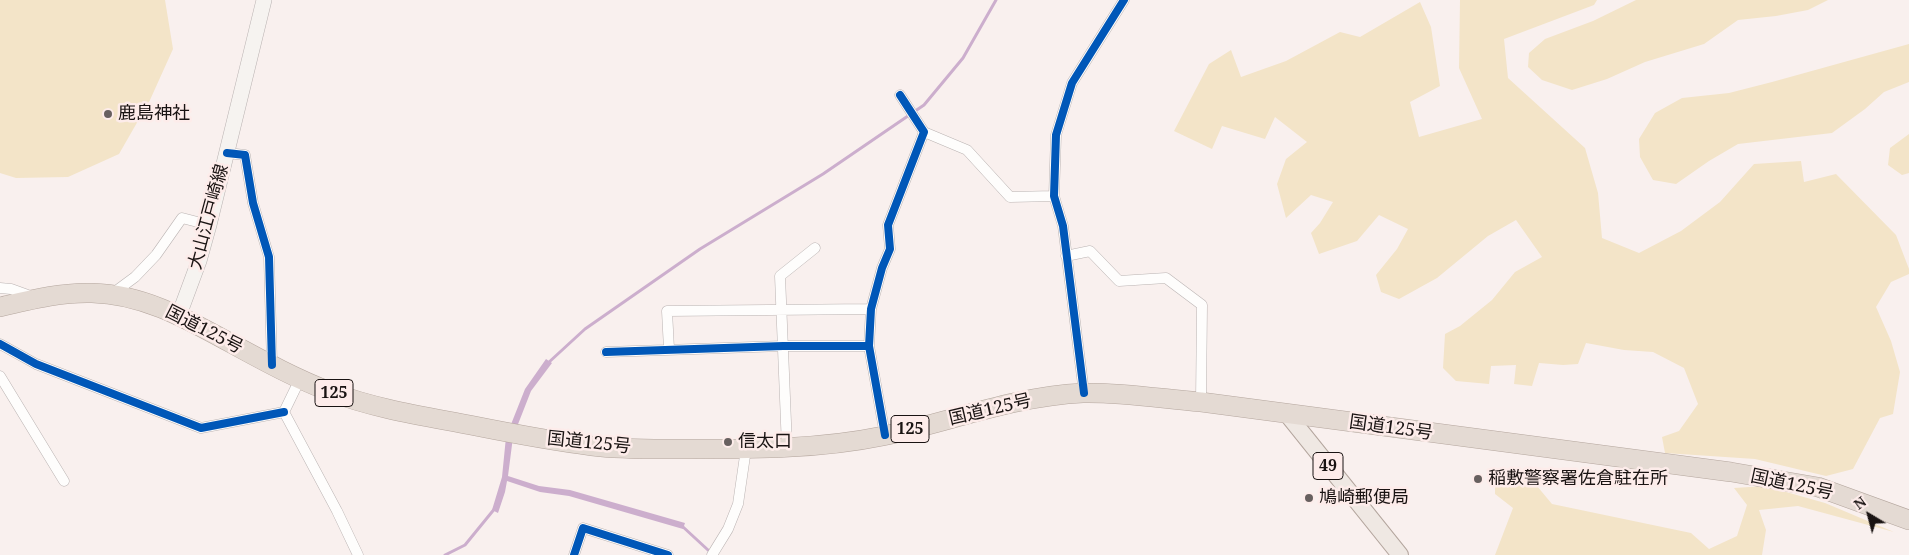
<!DOCTYPE html>
<meta charset="utf-8">
<style>
body{margin:0}
#map{position:relative;width:1909px;height:555px;overflow:hidden;background:#f9f0ee;font-family:"Noto Serif",serif}
canvas{display:block}
.north{position:absolute;left:1844px;top:490px;width:50px;height:50px;-webkit-text-stroke:4px #fdecea;paint-order:stroke;rotate:323deg;font-size:14px;font-weight:700;line-height:20px;text-align:center;color:#191312}
.north::after{content:'';display:block;margin:auto;width:18px;height:22px;background:#191312;clip-path:polygon(50% 0,100% 100%,50% 72%,0 100%)}
</style>
<div id="map">
<canvas width="1909" height="555"></canvas>
<div class="north">N</div>
</div>
<script>
const context = document.querySelector('canvas').getContext('2d');
context.lineJoin = 'round';
function paint(path, color) { context.fillStyle = color; context.fill(path, 'evenodd'); }
function stroke(path, color, width, dash) { context.strokeStyle = color; context.lineWidth = width; context.lineCap = dash ? 'butt' : 'round'; context.setLineDash(dash || []); context.stroke(path); }
function label(font, color, halo, rows, align = 'center') {
  context.font = font + ' "Noto Serif","Noto Sans JP",serif'; context.lineWidth = 5; context.setLineDash([]); context.textBaseline = 'middle'; context.strokeStyle = halo; context.fillStyle = color; for (const [text, x, y, turn = 0] of rows) {
    context.save(); context.translate(x, y); context.rotate((+turn || 0) * Math.PI / 180); context.textAlign = isNaN(turn) ? turn : align; if (halo) context.strokeText(text, 0, 0); context.fillText(text, 0, 0); context.restore();
  }
}
paint(new Path2D(`
 M0,0H165L173,49L150,100L119,154L68,177L16,178L0,173Z
 M1460,0H1597L1594,5L1504,39L1508,78L1585,148L1598,193L1602,238L1639,253L1681,231L1720,202L1754,164L1801,161L1804,182L1836,174L1896,235L1909,269V274L1891,282L1876,307L1891,341L1900,372L1893,414L1880,418L1853,469L1826,476L1755,459L1665,453L1662,437L1679,431L1698,404L1684,368L1653,352L1624,350L1586,343L1578,364L1563,365L1539,363L1532,386L1514,384L1516,365L1491,366L1489,384L1456,381L1443,368L1445,334L1460,326L1492,300L1515,272L1542,257L1516,220L1488,236L1437,278L1399,299L1381,292L1376,275L1397,249L1408,229L1379,215L1357,241L1319,254L1311,233L1320,223L1333,202L1311,195L1286,218L1277,184L1286,159L1307,142L1275,117L1265,139L1222,126L1212,149L1174,131L1209,64L1231,50L1241,77L1286,61L1340,32L1360,37L1420,2L1431,27L1440,86L1410,102L1419,137L1482,119L1459,68Z
 M1636,0H1828L1808,10L1776,16L1738,20L1704,44L1645,62L1607,79L1572,90L1542,80L1528,67L1529,53L1545,39L1593,21Z
 M1909,44V82L1884,92L1865,109L1832,133L1738,144L1709,161L1676,184L1653,180L1640,157L1639,139L1655,113L1682,98L1729,93L1772,82Z
 M1909,134V173L1902,175L1888,165L1890,148Z
 M1495,473L1527,474L1552,504L1691,533L1709,549L1737,536L1747,505L1734,488L1765,486L1825,503L1894,532L1798,506L1759,510L1766,530L1762,555H1495L1513,508L1495,494Z`), '#f3e4c8');
paint(new Path2D(`
 M546,359L552,363L531,391L513,437L508,476L539,486L570,490L685,523L683,529L569,496L540,492L507,481L505,492L498,513L492,510L502,477L506,437L525,389Z`), '#ccaecd');
stroke(new Path2D(`
 M548,363L585,329L700,249L823,174L924,105L963,58L996,0
 M682,526L708,550
 M445,555L465,545L496,507`), '#ccaecd', 3);
const street = new Path2D(`
 M924,132L967,150L1010,197L1054,196
 M227,153L245,155L253,203L269,257L272,365
 M1066,256L1090,251L1119,281L1166,278L1202,305L1201,402
 M0,288L11,289L33,297
 M112,294L135,277L156,255L182,218L209,225
 M0,344L36,364L201,428L284,412
 M669,349L667,311L871,309
 M606,352L783,346H869
 M0,376L64,481
 M300,379L284,412L337,511L358,555
 M1084,393L1063,226L1054,196L1056,135L1072,83L1124,0
 M885,435L869,346L871,309L882,268L890,249L888,225L924,132L900,95
 M787,447L780,276L815,248
 M574,555L583,528L668,555
 M712,555L728,529L738,504L746,449`);
const secondary = new Path2D(`
 M179,315L199,261L209,225L264,0`);
const primary = new Path2D(`
 M1287,414L1400,555`);
const highway = new Path2D(`
 M0,307C30,300 61,292 92,293C141,294 183,317 225,340C260,359 294,378 331,392C376,409 423,416 470,425C510,433 551,441 592,446C625,450 658,449 691,449C756,449 820,449 883,436C949,422 1015,396 1083,393C1122,392 1163,399 1201,402L1731,472L1818,487L1909,520`);
stroke(street, '#bab3b2', 11);
stroke(secondary, '#bab3b2', 16);
stroke(primary, '#b4a69e', 18);
stroke(highway, '#b4a69e', 20);
stroke(street, '#fefdfc', 10);
stroke(secondary, '#f6f3f0', 15);
stroke(primary, '#efe8e3', 16);
stroke(highway, '#e4dad3', 19);
stroke(new Path2D(`
 M227,153L245,155L253,203L269,257L272,365
 M0,344L36,364L201,428L284,412
 M606,352L783,346H869
 M1084,393L1063,226L1054,196L1056,135L1072,83L1124,0
 M885,435L869,346L871,309L882,268L890,249L888,225L924,132L900,95
 M574,555L583,528L668,555`), '#0057b8', 8);
for (const [x, y, r, color] of [
 [108,114,5,"#67605f"],
 [728,442,5,"#67605f"],
 [1478,479,5,"#67605f"],
 [1309,498,5,"#67605f"]
]) { const dot = new Path2D(); dot.arc(x, y, r, 0, 2 * Math.PI); context.fillStyle = color; context.fill(dot); stroke(dot, '#fdecea', 2); }
for (const [x, y, w] of [
 [334,393,38],
 [910,429,38],
 [1328,466,30]
]) { const box = new Path2D(); box.roundRect(x - w / 2, y - 13.5, w, 27, 4); context.fillStyle = '#fdecea'; context.fill(box); stroke(box, '#191312', 1); }
label('bold 16px', '#191312', null, [
 ["125",334,393],
 ["125",910,429],
 ["49",1328,466]
]);
label('18px', '#191312', '#fdecea', [
 ["鹿島神社",118,114],
 ["信太口",738,442],
 ["稲敷警察署佐倉駐在所",1488,479],
 ["鳩崎郵便局",1319,498]
], 'left');
label('18px', '#191312', '#fdecea', [
 ["大山江戸崎線",209,217,-75],
 ["国道125号",204,330,27],
 ["国道125号",990,410,-13],
 ["国道125号",1391,428,8],
 ["国道125号",589,443,6],
 ["国道125号",1792,485,12]
]);
</script>
